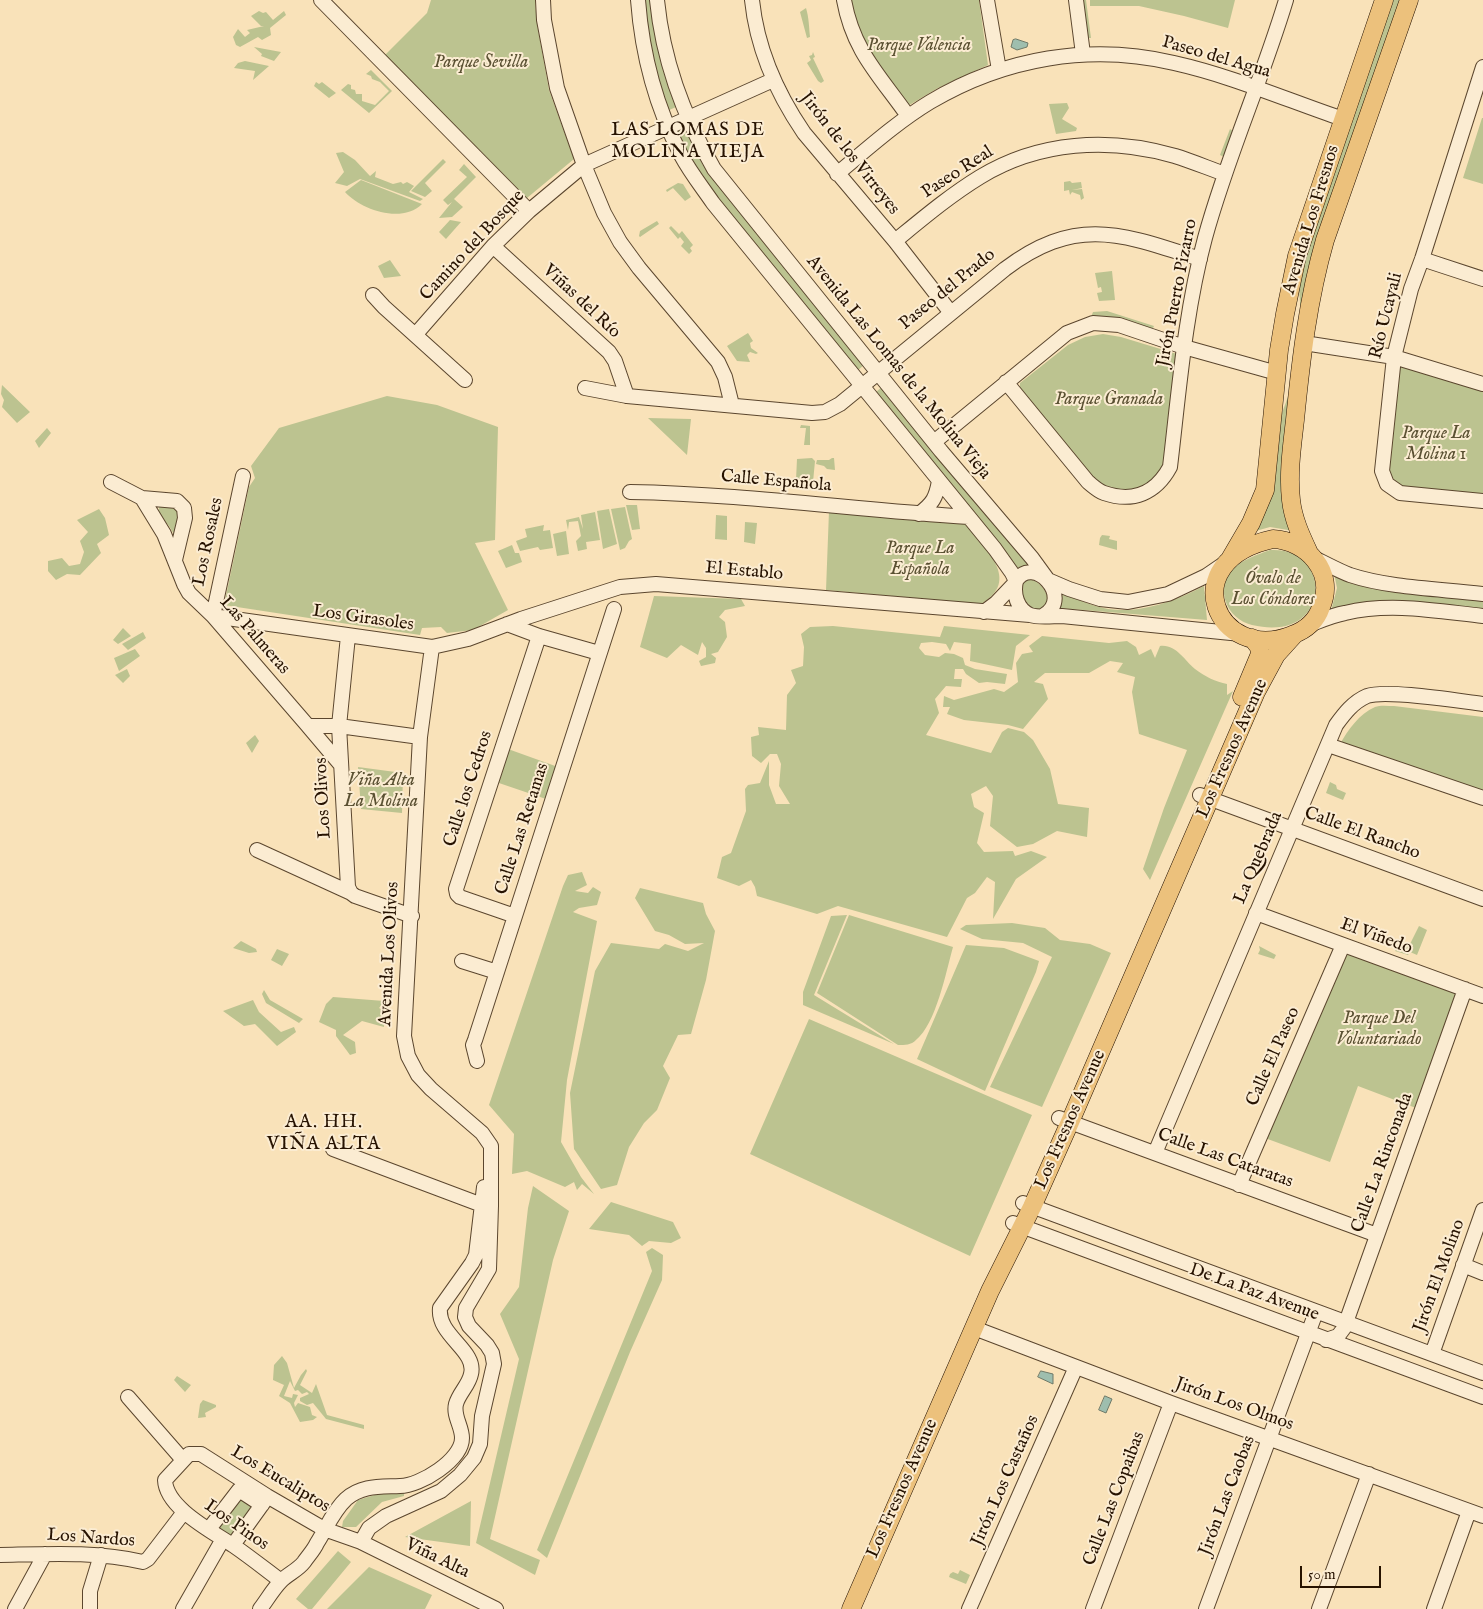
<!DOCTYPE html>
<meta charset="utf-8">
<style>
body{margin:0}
#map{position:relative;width:1483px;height:1609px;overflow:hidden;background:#f9e2b9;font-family:"IM FELL English",serif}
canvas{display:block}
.scale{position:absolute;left:1300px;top:1566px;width:81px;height:22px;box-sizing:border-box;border:2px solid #261200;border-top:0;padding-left:6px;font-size:15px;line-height:18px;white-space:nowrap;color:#261200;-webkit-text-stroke:4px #fbecd2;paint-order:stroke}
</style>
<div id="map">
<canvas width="1483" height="1609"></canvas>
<div class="scale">50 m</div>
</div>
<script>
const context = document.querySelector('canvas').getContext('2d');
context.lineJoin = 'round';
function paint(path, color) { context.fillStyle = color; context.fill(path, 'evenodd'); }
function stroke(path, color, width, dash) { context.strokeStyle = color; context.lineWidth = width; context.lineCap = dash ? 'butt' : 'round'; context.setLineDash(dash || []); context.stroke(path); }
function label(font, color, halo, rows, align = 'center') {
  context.font = font + ' "IM FELL English",serif'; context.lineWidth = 4; context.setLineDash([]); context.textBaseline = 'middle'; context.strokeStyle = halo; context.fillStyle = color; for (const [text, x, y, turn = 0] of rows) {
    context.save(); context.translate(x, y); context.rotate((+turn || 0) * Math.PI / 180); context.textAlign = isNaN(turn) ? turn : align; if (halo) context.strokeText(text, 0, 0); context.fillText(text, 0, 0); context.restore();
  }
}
paint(new Path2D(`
 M431,0H535L537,24L549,90L574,159L527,198L385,55L427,13Z
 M642,0H652L655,37L663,70L676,107L667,111L654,74Z
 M851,0H979L988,65L938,88L906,107C883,74 857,42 851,0Z
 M1082,0H1086L1091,38H1088Z
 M1090,0H1235L1228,28L1184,16L1139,6H1090Z
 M1390,0H1403L1301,316L1298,275Z
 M806,8C809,18 809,27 810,37L807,38L800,12Z
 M259,11L263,13L266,12L273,20L284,11L286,15L270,28L271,35L262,40L258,37L240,47L236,45L233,37L238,29L245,37L250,33L247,30L264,26H261L251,16Z
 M254,47L281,52L274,61L261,56L262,54Z
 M813,52L815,57L813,58L824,81L821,83L818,81L807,63L811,60L809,56L812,55Z
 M245,61L269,66L253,80L255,71L234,68L238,63Z
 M371,70L392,91L369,113L341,90L348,84L351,85V89L355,90L356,94H362V101L375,105L389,91L380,82L372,79L371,76L366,74Z
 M316,82L319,84L322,82L336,93L329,98L314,86Z
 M1067,103L1069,108L1062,119L1077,128L1076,131L1056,134L1049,104Z
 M1482,118H1483V184L1463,178Z
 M685,128L703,165L721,189L865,364L857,371L714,195L695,169L675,132Z
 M1230,129L1233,131L1224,157L1220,155Z
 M343,152L355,160L370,176L376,171L375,177L393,184L401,182L403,184L407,182L414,186L409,192L423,199L420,201L360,179L347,186L335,183L344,172L336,153Z
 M443,159L446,162L425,183L432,191L425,197L411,191Z
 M464,164L476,177L454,199L463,207L452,217L439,218L452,202L448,205L443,200L467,177L459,170Z
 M361,180L422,204C402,224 361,210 345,192Z
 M1070,181L1072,183L1081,182L1082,188L1072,190L1082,189L1084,198L1081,200L1080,195L1072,192L1070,195L1069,190L1064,191V182Z
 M678,183L683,184L691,197L685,201L673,188L667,192L666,190Z
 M450,220L461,222L446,239L439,232Z
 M657,221L659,224L640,237L639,236L640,231Z
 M671,226L679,234L682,231L693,245L690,248L692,251L689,254L681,246L684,242L680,237L678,239L669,228Z
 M390,260L401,276L384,278L378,266Z
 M1112,271L1115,300L1099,301L1097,293L1102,292L1101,287L1098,288L1095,273Z
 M1107,311L1154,326L1152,330L1118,318L1091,317L1093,312Z
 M748,333L753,341L750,343L751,348L758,353L756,354L750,352L747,355L750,362L737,361L727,346Z
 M1103,334L1121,337L1177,354L1166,461L1154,479L1141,487L1127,491L1109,490L1094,482L1020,389V383L1068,345L1085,337Z
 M1401,365L1483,390V497L1399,487L1387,475L1398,367Z
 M1293,383L1294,531L1270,527L1252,532L1278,424Z
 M2,385L30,412L17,423L2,407L4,400L1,394Z
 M884,385L1037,570H1020L1007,556L875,393Z
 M387,396L437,405L498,427L495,540L475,543L508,610L473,630L447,633L441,627L422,628L420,635L224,605L249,487L255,478L251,466L279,428Z
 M648,418L691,419L687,455Z
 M801,425L810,426V445H804L806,428H800Z
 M47,428L51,433L39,448L35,441Z
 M812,458L815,461L813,482L796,480L797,459Z
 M832,458H834L835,470L827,469L824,466L816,464L817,460H829Z
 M160,503L172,504L182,514L175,536L169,526L158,513Z
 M626,505H637L640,529L632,530Z
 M625,507L632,539L629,541L625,548L620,550L611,509Z
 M99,509L105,518L109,535L97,544L101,553L80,575L67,574L56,580L48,571V561L62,558L69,566L80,564L84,552L80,541L88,532L77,520Z
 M609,509L617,544L603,549L597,511Z
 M829,511L966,524C985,549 1022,580 981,604L826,590Z
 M595,512L600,540L586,542L587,549L578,551L576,541L581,536L578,521L569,522L568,530L566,520L579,517L583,529L581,515Z
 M716,515L727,516V540L715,539Z
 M745,522L757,523L755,544L744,542Z
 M544,525L543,531L550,530L553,548L540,550L538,547L520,551L516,541L527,537L525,529Z
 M566,531L569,554L557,556L553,534Z
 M1102,535L1110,536L1109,539L1117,541V550L1099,545L1100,538Z
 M512,545L515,553H519L522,562L506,568L498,551Z
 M1270,550C1334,546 1333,644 1252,625C1227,619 1214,589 1233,569C1243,559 1257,555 1270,550Z
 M1334,573L1483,599V610L1331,611L1337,588Z
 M1028,578C1039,582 1045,587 1048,599L1044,611L1032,609L1022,596L1021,583Z
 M1204,586L1207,620L1058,608L1057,590C1073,597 1090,606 1108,609C1141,614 1175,601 1204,586Z
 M654,596L741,599L745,606L725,610L719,617L725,622L727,637L718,652L711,654L716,658L715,663L701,666L699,661L706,657V648L702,642L698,655L681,645L667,658L640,647Z
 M833,626L940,637L944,626L1030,635L1016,646L1012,670L970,661L971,644L954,642L950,651L946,644L932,642L921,643L919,648L925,655L939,657L945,653L954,654L963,658L965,665L975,669L1007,674L1005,684L987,682L979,683L966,674L963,669H955L954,679H962L961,687L946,686L935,699L939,713L926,735L991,753L1002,732L1008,728L1024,732L1033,740L1050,769L1058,804L1089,808L1087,837L1057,831L1033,844L1017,847L990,826L993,796L986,786L971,794L974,807L984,813L977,843L984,852L1013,851L1015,856L1031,851L1047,857L1016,879L993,919L995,882L987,877L975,893L967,898L947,937L838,906L817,914L757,896L755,887L751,880L739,886L717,878L722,857L731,853L746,811L745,789L748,785L760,783L769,761V785L776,804H790L779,786L781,764L777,754H770L761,763L752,756L751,737L759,735L758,727L786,730L787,695L796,683L791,670L803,666L804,647L801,634L810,627Z
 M123,628L131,636L118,644L113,640Z
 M143,632L146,638L128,650L122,644Z
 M1042,636L1109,643L1127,641L1136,647L1139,655L1151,649L1155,658L1160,646C1176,644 1184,660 1195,669C1204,676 1216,682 1227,684V695L1233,691L1150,880L1143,869L1164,808L1187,750L1139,734L1132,692L1135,677L1117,672L1123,663L1110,661L1089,673H1045L1034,682L1043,684L1048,699L1023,729L1008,725L964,720L947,714L950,707H943L944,696L954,700L994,689L1004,692L1018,682L1016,663L1022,654L1033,652L1029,646Z
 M135,649L140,656L119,671L114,658Z
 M127,669L130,676L123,683L115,675Z
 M1394,706L1483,717V793L1340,744C1348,730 1359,714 1375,707C1380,705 1388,706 1394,706Z
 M255,735L259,741L252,753L246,743Z
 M508,749L558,767L546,799L496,782Z
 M358,767L403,773L402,813L361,809Z
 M1330,782L1336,785L1337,789L1346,793L1343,800L1326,793Z
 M582,872L587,885L575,891L588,893L593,887L601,892L597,905L579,908L573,912L597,921L567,1080L561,1142L581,1177L594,1194L582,1184L577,1190L574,1182L565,1187L527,1171L512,1174L514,1134L489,1105L563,886L568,875Z
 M640,888L703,903L706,914L715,931L706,980L691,1034L678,1035L663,1066L670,1078L657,1110L644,1123L629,1147L617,1185L601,1189L574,1149L570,1093L595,971L611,943L659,949L665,944L688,951L704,943L685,944L669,935L655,931L635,898Z
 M847,915L814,995L894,1044L803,1005V992L831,916Z
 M849,915L953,947C946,972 936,1024 916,1040C911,1045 905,1045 898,1045L817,993Z
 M1012,923L1045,928L1060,940L1090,944L1111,953L1042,1107L990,1087L1052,957L1023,943L982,939L960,929L966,925Z
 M1419,926L1427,930L1417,955L1410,952L1408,955L1395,951L1398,943L1409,946Z
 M241,941L256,949L257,952L249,953L233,948Z
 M966,945L1004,948L1039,961L1036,972L985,1091L917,1059Z
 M1259,946L1276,955L1274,959L1258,954L1260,950Z
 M277,949L289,954L282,966L271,960Z
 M1349,954L1455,993L1456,995L1416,1108L1358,1086L1330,1162L1265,1138L1345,957Z
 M384,984H393L390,998L387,999L379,1008L383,1010L384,1027L362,1021L343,1035L355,1042L356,1053L350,1055L336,1036V1030L319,1022L326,1004L333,997L384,1001Z
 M264,990L270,1000L303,1019L299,1023L266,1003L262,994Z
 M253,1000L259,1012L281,1032L294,1027L296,1032L277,1046L255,1024L244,1026L223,1011Z
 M809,1019L1032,1115L970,1256L750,1154Z
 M533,1186L569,1211L553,1260L490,1539L540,1560L535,1575L476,1543L519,1359L500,1314L519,1287L528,1208Z
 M611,1202L673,1222L681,1238L671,1243L649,1241L642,1246L629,1235L589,1229Z
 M652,1248L663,1255L662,1280L630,1352L547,1558L537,1550L652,1271L646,1252Z
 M282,1356L287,1363L294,1388L301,1375L306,1369L307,1371L300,1385L312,1393L316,1384L327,1415L364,1425V1429L326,1419L313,1403L307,1405L300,1401V1398L309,1394L307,1392L302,1394L298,1390L295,1391L290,1381L284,1396L292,1398L293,1394L298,1395L294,1403L295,1407L298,1403L310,1407L312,1415L317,1417L313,1420L300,1422L290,1403L279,1396L284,1385L273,1380L274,1365Z
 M177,1376L191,1385L185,1392L174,1380Z
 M203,1400L216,1405V1407L205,1413L206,1417L198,1418L200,1404Z
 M404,1491V1496L382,1502L356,1527H342L343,1521L358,1500L381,1493Z
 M240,1492L256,1504L232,1540L215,1529Z
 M471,1501L470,1546L405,1537Z
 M338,1551L351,1562L312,1609H308L296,1599Z
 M369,1567L432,1595L425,1609H327Z
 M960,1570L970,1575L966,1584L949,1577L950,1574L953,1572L958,1574Z`), '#bcc390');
const water = new Path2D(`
 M1016,39L1028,43L1027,47L1017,50L1011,47L1013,40Z
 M1041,1371L1053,1374V1384L1038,1377Z
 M1105,1396L1112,1399L1106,1413L1099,1410Z`);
paint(water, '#9ebeae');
stroke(water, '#6e7968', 1);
const minor = new Path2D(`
 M321,0L529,211
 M543,0L544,20L557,88L584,165L604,213L620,242L639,268L718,362L725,377L732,405
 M638,0C642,53 656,107 681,155C690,172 702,187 713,203L995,549L1012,573L1016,581
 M657,0C663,61 684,117 714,169L941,451L1032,558L1048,580L1069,589L1100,599L1128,602L1168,594L1206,576L1225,563
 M752,0C757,49 776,92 804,133L895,241L951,313
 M844,0C853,51 880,76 908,116
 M987,0L999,70
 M1076,0L1083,54
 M1483,67L1422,259L1411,289L1394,357L1382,471L1387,484L1400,493L1483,501
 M837,174C867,149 897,122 930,102C1004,58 1090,43 1174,63C1232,76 1287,100 1343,119
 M895,241C922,219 949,196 980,177C1039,141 1109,137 1175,156C1191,161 1208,168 1225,174
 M493,246L609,352L615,361L627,396
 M1422,259L1483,279
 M373,295L384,307L465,380
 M416,334L493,246L529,211L584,165L773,80
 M1304,343L1394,357L1483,384
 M1006,382L1088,482C1093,486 1098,491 1104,493C1133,503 1156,493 1170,467C1179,391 1185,312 1205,238C1227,157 1262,80 1286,0
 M585,388L627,396L812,413L825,412L840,404L1005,269C1077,215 1122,234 1200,259
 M934,442L1067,333L1093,323L1119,325L1184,347L1277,373
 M243,476L213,616L432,647L468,639L521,619L620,587L656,584L1030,615
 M111,482L142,498L164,534L184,584L189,593L213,616L308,726H339L420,737
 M630,492C744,494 856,510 969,517
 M142,498L177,501L184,508L185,518L175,560
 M919,514C933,503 936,498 939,481
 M1312,557C1325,563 1337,570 1350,575C1389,588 1442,589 1483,594
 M984,612L996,603L1015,583
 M1044,615C1074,597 1033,554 1016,581C1013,594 1017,609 1030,615C1039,618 1053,616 1062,616L1241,634
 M507,624L539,636L599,653
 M1312,624C1322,620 1333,615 1345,613C1390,602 1437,611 1483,616
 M348,636L339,726L348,887L351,893L355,896L412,916
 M308,726L341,765
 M1328,745L1483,798
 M1200,795L1483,899
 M257,850L351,893
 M1256,913L1483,996
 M515,916L460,897L457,894L456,889L539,636
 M462,961L497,972
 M477,1061L473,1045L475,1040L614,609
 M1059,1118L1377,1235
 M333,1149L482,1205L489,1206
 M1155,1153L1336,725C1344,714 1353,702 1367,696C1387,689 1458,701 1483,704
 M1239,1185L1343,945
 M1023,1203L1483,1373
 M1013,1223L1483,1397
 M1463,1265L1483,1273
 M974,1328L1171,1403L1483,1516
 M1326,1340L1338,1336L1344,1328L1465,989
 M1432,1354L1483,1210
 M128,1397L183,1460
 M209,1529L239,1490L262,1505
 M361,1542L369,1528L386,1516L441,1491L460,1475L474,1458L480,1444L482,1416L494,1364L492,1353L487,1345L469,1326L465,1317L466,1308L489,1269L491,1206V1146L482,1133L431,1089L418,1075L408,1056L404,1036L420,737L432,647
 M233,1545L266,1499
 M0,1555C48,1554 96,1551 143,1562L148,1559L184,1512
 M281,1581C265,1569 250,1557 234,1546C212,1531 166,1508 165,1480L189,1454H201L267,1496L324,1529L361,1542L496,1609
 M15,1609L45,1554
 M90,1609V1591L101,1555
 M183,1609L223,1539
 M260,1609C267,1600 273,1589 281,1581C288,1574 298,1570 304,1562C308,1556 314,1550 317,1543C326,1529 333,1511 346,1499C362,1485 380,1487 400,1486C420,1486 462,1460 462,1438C462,1426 453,1416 456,1404C459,1393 469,1385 471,1374C477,1350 437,1336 440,1308L472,1263L476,1255L484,1187
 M969,1609L1076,1367
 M1093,1609L1171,1403
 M1206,1609L1316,1312
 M1319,1609L1369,1474
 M1434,1609L1469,1511`);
const major = new Path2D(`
 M1273,539C1307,541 1336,572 1321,607C1316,622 1306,630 1292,635C1217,665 1172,561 1273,539Z
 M1309,553C1301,536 1293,519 1291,500C1288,473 1292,446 1295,420C1301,359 1308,299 1325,240L1409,0
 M1230,559L1251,523L1265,490L1279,350L1285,314L1297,256L1384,0
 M1242,697L1260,654L1259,647L1252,638
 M851,1609L990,1291L1032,1207L1070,1122L1256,692L1276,655L1295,634`);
stroke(minor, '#5b462e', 16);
stroke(major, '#261200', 19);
stroke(minor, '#fbecd2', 14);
stroke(major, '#ecc17c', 18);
label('italic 18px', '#5a5032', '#fbecd2', [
 ["Parque Valencia",919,46],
 ["Parque Sevilla",481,63],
 ["Parque Granada",1109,400],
 ["Parque La",1436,434],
 ["Molina 1",1436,455],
 ["Parque La",920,549],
 ["Española",920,570],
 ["Óvalo de",1273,579],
 ["Los Cóndores",1273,600],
 ["Viña Alta",381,781],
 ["La Molina",381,802],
 ["Parque Del",1379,1019],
 ["Voluntariado",1379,1040]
]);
label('18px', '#261200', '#fbecd2', [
 ["Paseo del Agua",1216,58,16],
 ["Jirón de los Virreyes",849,154,52],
 ["Paseo Real",958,173,-33],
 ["Avenida Los Fresnos",1312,220,-73],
 ["Camino del Bosque",473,246,-47],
 ["Paseo del Prado",948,290,-39],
 ["Jirón Puerto Pizarro",1178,293,-79],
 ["Viñas del Río",581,302,43],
 ["Río Ucayali",1387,316,-76],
 ["Avenida Las Lomas de la Molina Vieja",898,368,51],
 ["Calle Española",776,482,5],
 ["Los Rosales",209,542,-78],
 ["El Establo",744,572,5],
 ["Los Girasoles",363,619,8],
 ["Las Palmeras",254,636,49],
 ["Los Fresnos Avenue",1233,749,-66],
 ["Calle los Cedros",469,789,-72],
 ["Los Olivos",324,798,-93],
 ["Calle Las Retamas",523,829,-72],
 ["Calle El Rancho",1362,834,20],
 ["La Quebrada",1259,858,-67],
 ["El Viñedo",1376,937,20],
 ["Avenida Los Olivos",390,954,-87],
 ["Calle El Paseo",1274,1057,-66],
 ["Los Fresnos Avenue",1071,1120,-66],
 ["Calle Las Cataratas",1225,1159,20],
 ["Calle La Rinconada",1383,1163,-70],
 ["Jirón El Molino",1440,1276,-70],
 ["De La Paz Avenue",1254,1293,20],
 ["Jirón Los Olmos",1234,1405,20],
 ["Los Eucaliptos",280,1480,31],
 ["Jirón Los Castaños",1006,1481,-66],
 ["Los Fresnos Avenue",903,1489,-66],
 ["Jirón Las Caobas",1228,1496,-69],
 ["Calle Las Copaibas",1115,1499,-69],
 ["Los Pinos",236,1526,35],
 ["Los Nardos",91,1539,4],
 ["Viña Alta",437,1559,26]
]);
context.letterSpacing = '1px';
label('19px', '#261200', '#fbecd2', [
 ["LAS LOMAS DE",688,131],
 ["MOLINA VIEJA",688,153],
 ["AA. HH.",324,1123],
 ["VIÑA ALTA",324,1145]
]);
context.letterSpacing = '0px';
</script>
